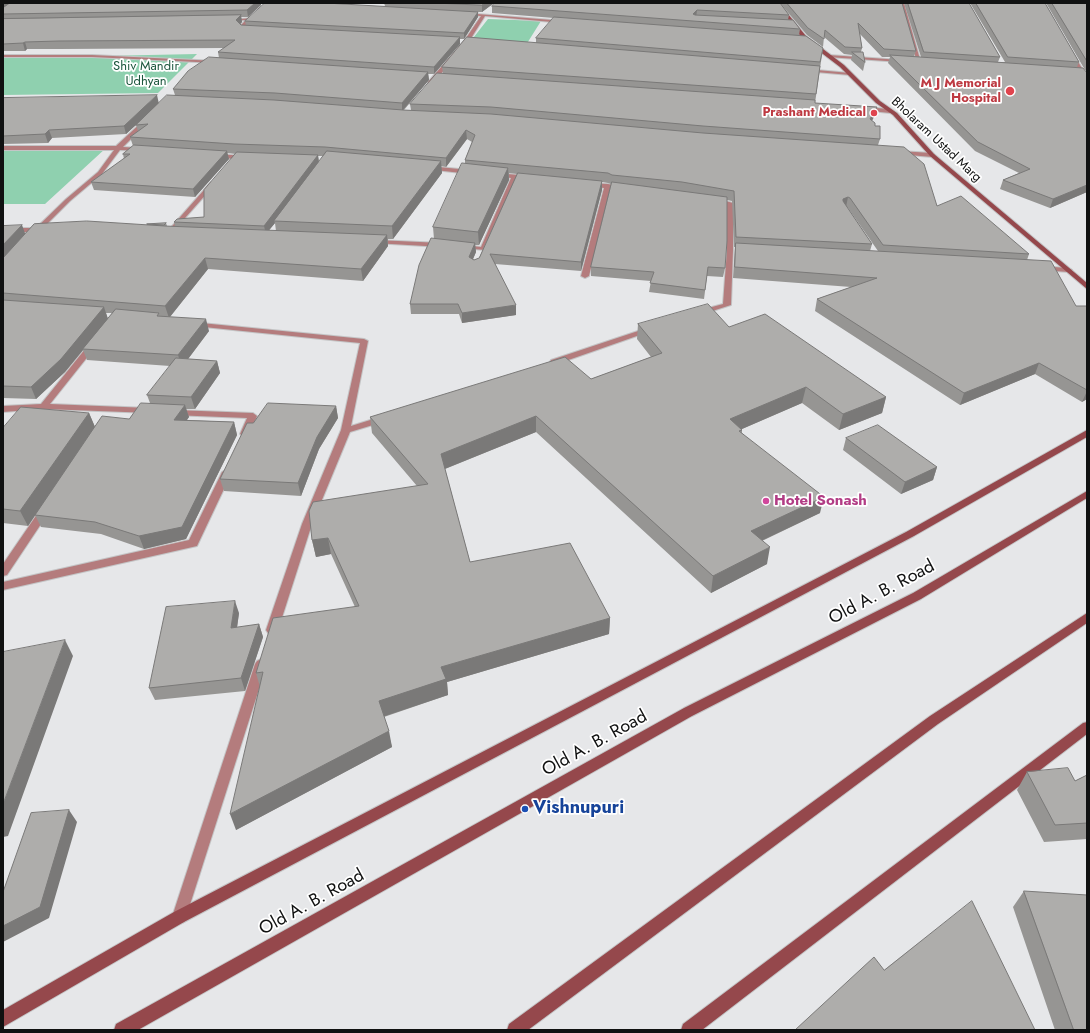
<!DOCTYPE html>
<style>
body{margin:0}
#map{position:relative;width:1090px;height:1033px;overflow:hidden;background:#e6e7e9;font-family:Jost,sans-serif}
canvas{display:block}
.frame{position:absolute;inset:0;border:4px solid #101111;pointer-events:none}
</style>
<div id="map">
<canvas width="1090" height="1033"></canvas>
<div class="frame"></div>
</div>
<script>
const context = document.querySelector('canvas').getContext('2d');
context.lineJoin = 'round';
function paint(path, color) { context.fillStyle = color; context.fill(path, 'evenodd'); }
function stroke(path, color, width, dash) { context.strokeStyle = color; context.lineWidth = width; context.lineCap = dash ? 'butt' : 'round'; context.setLineDash(dash || []); context.stroke(path); }
function label(font, color, halo, rows, align = 'center') {
  context.font = font + ' Jost,sans-serif'; context.lineWidth = 3.5; context.setLineDash([]); context.textBaseline = 'middle'; context.strokeStyle = halo; context.fillStyle = color; for (const [text, x, y, turn = 0] of rows) {
    context.save(); context.translate(x, y); context.rotate((+turn || 0) * Math.PI / 180); context.textAlign = isNaN(turn) ? turn : align; if (halo) context.strokeText(text, 0, 0); context.fillText(text, 0, 0); context.restore();
  }
}
paint(new Path2D(`
 M488,19L541,21L526,45L470,42Z
 M197,54L158,93L3,95V58Z
 M106,148L45,204H3V151Z`), '#8fd0af');
const street = new Path2D(`
 M900,3H904L921,63L917,62Z
 M465,13L552,20L554,21L552,22L485,16L468,43L432,84H428V82L464,41L481,16L466,15Z
 M252,18V20L244,27L245,29L254,30L252,32L242,31L239,27L246,20L229,21L227,20Z
 M1071,52L1073,53L1087,77V82L1085,81L1069,53Z
 M3,55H92L217,61L219,62L217,63L92,57H3Z
 M829,55L901,60L903,61L901,62L827,57Z
 M806,69L850,73L852,74L850,75L804,71Z
 M863,107L890,109L893,111L890,113L861,110L860,109Z
 M144,120L149,121L123,147L141,148L143,149V151L120,150L102,174L70,201L36,235H32L31,234L32,232H3V228H36L66,199L98,172L114,150H3V146H116Z
 M899,151L932,153L935,155L932,157L897,154V152Z
 M215,154L247,156L250,158L247,160L213,157V155Z
 M428,166L470,170L473,172L470,174L426,169V167Z
 M496,173L530,176L533,178L530,180L517,179L485,250L462,248V246L464,245L481,247L511,178L494,176L493,175Z
 M211,182L216,183L170,235H166V233Z
 M589,183L608,184L626,188L623,190L610,189L589,276L585,278L581,276L604,188L587,186V184Z
 M714,198L733,203V250L731,305L700,315H697V311L723,304L727,250V204L712,201V199Z
 M376,240L442,243L445,245L442,247L374,243V241Z
 M1039,266L1068,268L1072,270L1068,272L1042,270L1038,268Z
 M191,322L364,339L368,341L351,426L383,416L387,419L386,421L350,432L312,524L278,630L276,633L272,634L268,633L266,630L302,524L341,430L360,343L194,326L190,324Z
 M647,328H650L654,330L557,364H551L550,362L551,360Z
 M90,343H96L97,345L50,404L149,408L152,409L153,411L152,413L44,409L3,412V406L41,404Z
 M175,410L253,413L257,416L250,434L245,437L240,434L247,418L172,415L171,413L172,411Z
 M227,469L232,472L197,546L3,590V582L189,540L222,472Z
 M46,506L51,509L7,575L3,576V564L42,507Z
 M261,659L265,661L267,664L186,917L184,922L179,924L174,922L172,917L255,664L257,661Z`);
const secondary = new Path2D(`
 M775,3H779L806,36L844,65L880,101L897,113L934,154L1087,283V289L930,156L893,115L876,103L840,67L802,38Z
 M1087,430V437L914,536L184,922L3,1027V1010L174,912L906,532Z
 M1087,491V498L921,599L692,716L138,1030H114L116,1024L684,708L913,593Z
 M1087,613V623L938,724L528,1030H507L509,1024L930,716Z
 M1087,722V734L702,1030H681L683,1024L1083,723Z`);
stroke(street, '#c4c5c6', 2);
stroke(secondary, '#c4c5c6', 2);
paint(street, '#b47c7d');
paint(secondary, '#95484c');
paint(new Path2D(`
 M3,3H261V5L248,17H241L242,22L240,24L241,25L246,26L245,21L385,6L384,3H494L482,12H478V17L464,39H460V44L434,74H428L429,80L404,110H411L410,104L443,73L442,67L536,43V38L554,18L492,13V6L780,3L789,15L788,20L800,29L799,35L823,48L815,103L875,115L872,121L875,126L880,139L878,145L937,206L1029,254L1027,260L1076,306H1087V399L1082,402L1035,374L960,405L815,311L817,299L851,287L733,278L735,247H734L732,201L727,200L725,268L723,277L707,276L704,299L649,292L651,281L591,276V267L611,184L608,183L602,182V190L581,271L495,264L516,315L462,323L459,314H411L410,304L434,239L433,227L465,163V160L472,142L467,139L446,167L441,166L442,173L393,239H388V246L363,281L208,269L170,317L209,331L188,359L217,361L220,373L195,409H186L189,417L187,420L234,422L237,435L186,539L144,549L101,534L41,527L35,515L28,526L3,523V428L89,413L95,427L129,419L150,403L147,395L170,366L87,360L83,350L65,372L36,399L3,398V226L25,234L147,225V224L166,223L167,226L175,227L174,222L204,217L236,154L227,153L229,159L195,197L94,190L91,182L124,159L123,154L133,146L130,137L138,131L136,125L126,134L52,138L48,143L3,144V98L159,103L175,95L173,89L219,58L218,52L224,48L61,49H27L25,51H3ZM318,156H323L319,162ZM509,173L517,174L479,258L474,260L473,259L476,252L475,245H479L509,180ZM847,207L848,208L878,251H870L872,244ZM275,223L276,231L269,230ZM106,313H112L108,319Z
 M780,3H902L916,51L914,56L921,57L904,3H969L1000,57L998,62H1005L970,3H1045L1079,62L1077,67L1087,192L1050,208L1000,189L1003,180L1019,173L975,151L888,63L890,57H882L860,34L862,48L861,52L865,62L863,71L851,60L852,55L844,54L824,37L823,47L807,35Z
 M1046,3H1087V71L1085,70Z
 M638,324L729,327L886,397L882,413L839,430L802,403L742,429V433L820,513L762,541L767,564L711,593L536,432L445,469L470,562L610,618L609,634L447,682L448,695L384,717L392,747L236,830L260,687L256,673L355,607L331,554L316,557L312,540L417,486L372,433L370,417L591,379L651,357L637,339Z
 M336,406L338,418L319,449L301,496L224,491L220,479L253,423Z
 M846,438L937,467L933,480L901,494L843,450Z
 M239,613L237,628L259,624L263,637L245,691L155,700L149,688Z
 M1027,772L1075,781L1087,775V839L1044,842L1017,790Z
 M1024,891L1087,1030H1055L1013,907Z`), '#969593');
paint(new Path2D(`
 M3,3H13L3,10Z
 M255,3H261V5L248,17L247,10Z
 M485,3H494L482,12V5Z
 M697,10L696,18L693,14Z
 M478,12V17L464,39V33Z
 M241,15L242,22L238,27L236,20Z
 M460,37V44L434,74V67Z
 M25,42L27,49L25,51L23,43Z
 M428,72L429,80L402,111V103Z
 M157,95L159,104L126,134L124,126Z
 M877,107L875,115L868,127L870,119Z
 M49,130L52,138L48,143L45,134Z
 M466,130L467,139L446,167V158Z
 M227,151L229,159L195,197L193,189Z
 M318,155L319,163L274,221L275,223L266,234L264,226Z
 M441,161L442,173L393,239L392,226Z
 M508,168L509,180L479,245L478,232Z
 M602,181V190L581,271V262Z
 M1087,185V192L1050,208L1053,199Z
 M848,197L846,207L841,209L843,199Z
 M22,225L26,236L3,262V245Z
 M387,235L388,246L363,281L361,269Z
 M475,243L476,252L470,266L469,257Z
 M205,258L208,269L169,318L165,306Z
 M516,305V315L462,323V313Z
 M104,307L108,319L83,349V350L65,372L36,399L31,387Z
 M206,319L209,331L182,367L178,355Z
 M217,361L220,373L195,409L191,397Z
 M1039,363L1035,374L960,405L964,393Z
 M806,387L802,403L728,435L730,419Z
 M1087,391V399L1082,402Z
 M886,397L882,413L839,430L843,414Z
 M185,405L189,417L178,432L174,420Z
 M336,406L338,418L319,449L301,496L298,483L317,437Z
 M89,413L95,427L28,526L20,511Z
 M536,416V432L442,470L441,454Z
 M234,422L237,435L186,539L144,549L139,536Z
 M937,467L933,480L901,494L905,482Z
 M824,497L820,513L748,547L751,531Z
 M328,538L331,554L316,557L312,540Z
 M770,547L767,564L711,593L713,576Z
 M235,601L239,613L235,641L231,628Z
 M610,618L609,634L447,682L448,695L382,717L379,701L441,667Z
 M259,624L263,637L245,691L241,678Z
 M65,640L73,656L8,836L3,837V804Z
 M389,731L392,747L236,830L230,814Z
 M69,810L77,822L49,918L3,942V926Z`), '#7a7978');
const building = new Path2D(`
 M10,3H255L247,10L3,14V8Z
 M265,3H326L478,12L464,33L245,21Z
 M435,3H485L482,5Z
 M495,3H780L789,15L697,10L693,14L695,15L793,20L800,29L492,6Z
 M787,3H902L916,51L884,49L858,23L862,48L845,47L825,30L824,39L808,28Z
 M908,3H969L1000,57L924,52Z
 M976,3H1045L1079,62L1008,57Z
 M1052,3H1087V61Z
 M241,15L236,20L241,25L460,37L434,67L218,52L235,40L58,41L25,42L23,43L3,44V19Z
 M554,17L806,36L823,48L820,62L536,38Z
 M467,37L820,66L816,94L442,67Z
 M852,52H863L865,62Z
 M890,55L1083,68L1087,73V185L1053,199L1003,180L1030,169L978,142Z
 M209,57L428,72L402,103L275,93L173,89L188,71Z
 M437,73L815,100V103L877,107L870,119L875,123V126H880V139L703,126L491,107L410,104Z
 M157,95L124,126L49,130L45,134L3,136V98Z
 M167,95L274,100L403,110L491,114L703,133L904,147L924,164L937,206L961,196L1029,254L883,245L850,198L848,197L843,199V201L872,244L736,237L734,191L682,182L612,175L608,173L465,160L475,135L466,130L446,158L325,147L234,144L130,137L148,124L136,125Z
 M134,145L227,151L193,189L91,182L130,154H123Z
 M327,151L441,161L392,226L274,221Z
 M237,152L318,155L264,226L174,222L177,219L204,217V190Z
 M462,163L508,168L478,232L433,227Z
 M518,173L602,181L581,262L490,254L516,305L462,313L458,304H410L419,265L431,238L475,243L469,257L474,260L479,258Z
 M612,182L727,197V241L725,268L708,267L705,290L650,283L654,272L591,267Z
 M87,221L165,226L387,235L361,269L205,258L165,306L3,293V258L34,224Z
 M166,223L164,225L147,224Z
 M22,225L3,245V226Z
 M736,243L1051,261L1076,306H1087V390L1039,363L964,393L817,299L877,278L735,267Z
 M3,300L104,307L61,359L31,387L3,386Z
 M708,304L729,327L765,314L886,397L843,414L806,387L730,419L742,430L739,431L824,497L751,531L770,547L713,576L536,416L441,454L470,562L570,543L610,618L441,667L446,679L379,701L389,731L230,814L263,672L256,673L273,618L359,606L328,538L312,540L309,511L313,502L428,484L370,417L565,357L591,379L662,353L638,324Z
 M116,309L159,313L157,316L206,319L178,355L83,349Z
 M176,358L217,361L191,397L147,395Z
 M141,403L185,405L174,420L234,422L182,527L139,536L95,522L35,515L102,416L129,419Z
 M268,403L336,406L317,437L298,483L220,479L247,423H253Z
 M21,407L89,413L20,511L3,509V428Z
 M878,425L937,467L905,482L846,438Z
 M235,601L231,628L259,624L241,678L149,688L166,607Z
 M65,640L3,804V652Z
 M1068,768L1075,781L1087,775V823L1055,825L1027,772Z
 M69,810L40,907L3,926V892L31,813Z
 M1024,891L1087,895V1030H1074Z
 M972,901L1035,1030H795L874,957L884,970Z`);
paint(building, '#aeadab');
stroke(building, '#7a7978', 1);
for (const [x, y, r, color] of [
 [1010,91,5,"#e0444e"],
 [874,113,4,"#e0444e"],
 [766,501,4,"#d1479c"],
 [525,809,4,"#1a4fb4"]
]) { const dot = new Path2D(); dot.arc(x, y, r, 0, 2 * Math.PI); context.fillStyle = color; context.fill(dot); stroke(dot, '#fff', 1.5); }
label('13px', '#1c563d', '#fff', [
 ["Shiv Mandir",146,67],
 ["Udhyan",146,82]
]);
label('bold 13px', '#be3a42', '#fff', [
 ["M J Memorial",1001,84],
 ["Hospital",1001,99],
 ["Prashant Medical",866,113]
], 'right');
label('13px', '#101111', '#fff', [
 ["Bholaram Ustad Marg",936,140,43]
]);
label('bold 15px', '#b23c85', '#fff', [
 ["Hotel Sonash",774,501]
], 'left');
label('18px', '#101111', '#fff', [
 ["Old A. B. Road",882,593,-28],
 ["Old A. B. Road",595,744,-29],
 ["Old A. B. Road",312,903,-29]
]);
label('bold 18px', '#164399', '#fff', [
 ["Vishnupuri",533,809]
], 'left');
</script>
